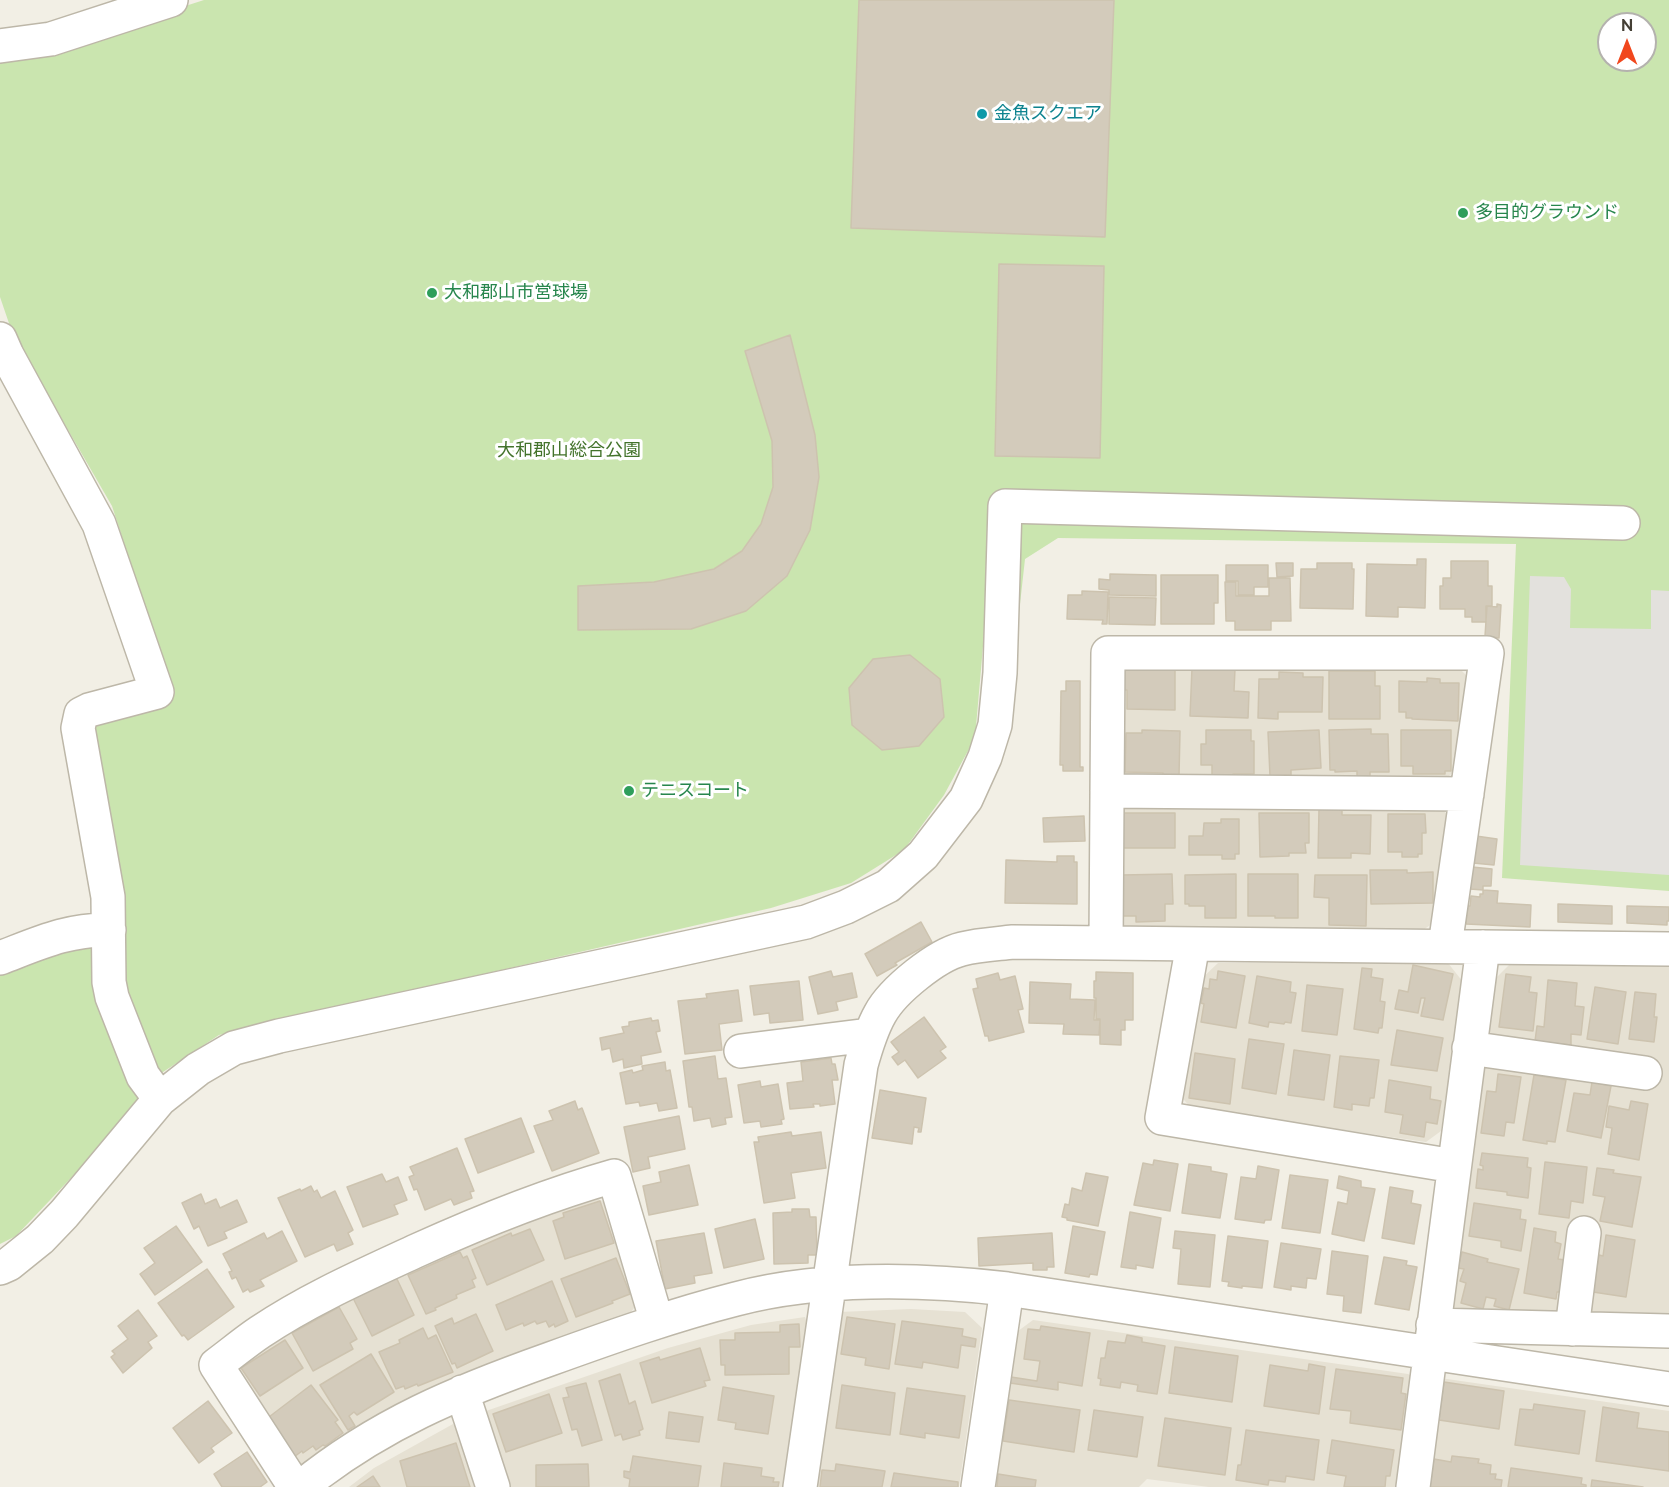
<!DOCTYPE html>
<meta charset="utf-8">
<style>
body{margin:0}
#map{position:relative;width:1669px;height:1487px;overflow:hidden;background:#f2efe5;font-family:Raleway,sans-serif}
canvas{display:block}
.north{position:absolute;left:1597px;top:12px;width:60px;height:60px;box-sizing:border-box;background:#fff;border:2px solid #b4b2ae;border-radius:50%;rotate:0deg;font-size:16px;font-weight:700;line-height:24px;text-align:center;color:#443f35}
.north::after{content:'';display:block;margin:auto;width:21px;height:27px;background:#f1471d;clip-path:polygon(50% 0,100% 100%,50% 72%,0 100%)}
</style>
<div id="map">
<canvas width="1669" height="1487"></canvas>
<div class="north">N</div>
</div>
<script>
const context = document.querySelector('canvas').getContext('2d');
context.lineJoin = 'round';
function paint(path, color) { context.fillStyle = color; context.fill(path, 'evenodd'); }
function stroke(path, color, width, dash) { context.strokeStyle = color; context.lineWidth = width; context.lineCap = dash ? 'butt' : 'round'; context.setLineDash(dash || []); context.stroke(path); }
function label(font, color, halo, rows, align = 'center') {
  context.font = font + ' Raleway,"Noto Sans JP",sans-serif'; context.lineWidth = 6; context.setLineDash([]); context.textBaseline = 'middle'; context.strokeStyle = halo; context.fillStyle = color; for (const [text, x, y, turn = 0] of rows) {
    context.save(); context.translate(x, y); context.rotate((+turn || 0) * Math.PI / 180); context.textAlign = isNaN(turn) ? turn : align; if (halo) context.strokeText(text, 0, 0); context.fillText(text, 0, 0); context.restore();
  }
}
paint(new Path2D(`
 M1120,665L1457,666L1468,677L1456,770L1443,781H1128L1112,766Z
 M1125,806H1440L1449,817L1436,921L1423,930L1124,929L1115,919L1113,818Z
 M1512,962H1669V1321L1460,1314L1449,1305L1495,979Z
 M1218,963H1448L1463,982L1441,1131L1426,1142L1191,1108L1179,1094L1197,983Z
 M595,1197L611,1206L637,1304L628,1316L449,1379L363,1426L299,1469L233,1371L246,1359L325,1307L414,1265Z
 M911,1309L965,1312L982,1328L959,1487H812L839,1312Z
 M805,1317L808,1325L787,1487H505L482,1416L486,1411L668,1348L751,1325Z
 M1033,1320L1408,1374L1413,1377L1397,1487H1209L1147,1479L1139,1487H992L1014,1334Z
 M1440,1378L1669,1411V1487H1421Z
 M453,1424L458,1428L478,1487H349L374,1468Z`), '#e6e1d3');
paint(new Path2D(`
 M204,0H1669V891L1502,878L1516,544L1058,538L1025,559L1018,622L985,623L975,738L944,795L904,850L851,883L771,908L219,1035L160,1074L86,1162L16,1236L0,1244V966L121,923L91,721L173,694L112,506L13,335L0,297V57L33,55ZM1609,24H1645V60H1609Z`), '#cae5af');
paint(new Path2D(`
 M1530,576L1564,577L1571,589L1570,628L1651,629V590L1669,591V875L1520,865Z`), '#e3e1dd');
const building = new Path2D(`
 M859,0H1114L1105,237L851,228Z
 M999,264L1104,266L1100,458L995,456Z
 M790,335L815,435L819,477L810,530L787,576L746,611L691,629L578,630V586L654,582L714,569L742,551L761,524L773,487L772,441L745,351Z
 M1417,559H1426L1425,608L1398,607V617L1366,616L1367,564L1417,565Z
 M1451,561H1488V586H1492V606H1486V622H1472V617H1465V609H1440V586H1443V578H1451Z
 M1276,563H1293V576L1277,577Z
 M1317,563H1352V569H1354L1353,609L1300,608L1301,569H1317Z
 M1226,565H1268V587H1254V595H1238V581H1226Z
 M1110,574L1156,575V596L1109,595V590L1099,589V579L1110,580Z
 M1161,575H1218V603H1214V624H1161Z
 M1269,578H1290L1291,621H1271V630H1235V621H1226L1225,582H1236V596H1269Z
 M1082,591L1108,592L1107,624H1102L1103,620L1067,619L1068,595H1082Z
 M1109,597L1156,598L1155,625L1109,624Z
 M1497,604L1501,605L1499,638L1485,636L1487,606L1497,607Z
 M910,655L940,679L944,717L919,746L882,750L852,725L849,688L873,659Z
 M1124,668L1175,669V710L1127,709V690H1123Z
 M1192,668L1235,669L1234,691L1249,692L1248,718L1190,716Z
 M1329,671H1375V686H1380V719H1329Z
 M1279,672L1303,673V677H1323L1322,712H1278V719L1258,718L1259,679H1279Z
 M1427,678L1440,679V683H1459L1458,721L1412,719V718H1406V712H1399V681L1427,682Z
 M1066,681H1080V767H1083V771H1063V765H1060L1061,691H1066Z
 M1371,729V734H1388L1389,772H1370V776H1357V771L1335,772V770H1330L1329,730Z
 M1142,730L1180,731L1179,776H1163V773L1125,772L1126,733H1142Z
 M1206,730H1251V741H1254V774H1233V777L1212,776V765H1201V744H1206Z
 M1319,730L1321,768L1291,770V775L1270,776L1268,732Z
 M1401,730H1451V771H1445V774H1413V766H1401Z
 M1319,809H1342V815H1371L1370,854L1351,853V858H1318Z
 M1122,813H1175V848H1122Z
 M1259,813H1309V843H1305L1306,853H1289V856L1260,857Z
 M1388,814H1425L1426,833H1422V854H1418V857H1402V852H1388Z
 M1084,816L1085,841L1044,842L1043,818Z
 M1221,819H1239V854H1235V859H1222V855H1189V836H1203L1204,823H1221Z
 M1476,836L1497,839L1494,865L1473,863Z
 M1057,856H1074V862H1077V904L1005,903L1006,860L1057,862Z
 M1472,867L1492,869L1491,886H1483V890L1470,889Z
 M1370,870H1407V873L1433,872V903L1371,904Z
 M1172,874L1173,904H1165V921L1136,922V916H1123L1122,875Z
 M1236,874V918H1205V906H1189V904H1185V875Z
 M1248,874H1298V918H1275V916H1248Z
 M1315,875H1367L1366,926L1329,925V898L1314,897Z
 M1483,890L1498,891L1497,903L1531,905L1530,927L1466,924L1467,906H1470L1471,896L1480,897V894H1483Z
 M1558,904L1612,906V924L1558,922Z
 M1627,906L1669,907V921H1667V925L1627,923Z
 M921,922L932,942L895,963L897,965L877,976L865,954Z
 M1413,965L1453,974L1443,1020L1421,1016L1425,998H1421L1418,1013L1395,1009L1399,990L1408,992Z
 M1362,968L1372,969L1371,977L1383,979L1380,1001L1385,1002L1382,1028H1379L1378,1033L1354,1029Z
 M831,971L833,977L852,973L857,997L836,1002L838,1010L818,1014L809,977Z
 M1218,971L1245,976L1236,1028L1201,1022L1204,1004L1201,1003L1204,988L1209,989L1210,979L1217,980Z
 M1096,972L1133,973V1020H1125V1030H1121V1045L1100,1044V1019H1096V998H1094V981H1096Z
 M998,973L1000,980L1015,976L1023,1009L1018,1010L1024,1032L989,1041L988,1036H985L973,989L978,988L976,979Z
 M1506,974L1531,977L1529,992L1537,993L1533,1031L1499,1027Z
 M1257,976L1291,982L1290,992L1296,993L1291,1023L1285,1022L1284,1024L1269,1022L1268,1027L1249,1023Z
 M1548,980L1577,983L1575,1006L1584,1007L1581,1035L1571,1034V1045L1535,1041L1537,1026L1544,1027Z
 M799,981L803,1020L770,1023L769,1013L754,1015L750,986Z
 M1030,982L1071,984L1070,999L1095,1000L1094,1020H1100L1099,1035L1063,1034L1064,1024L1029,1023Z
 M1307,985L1343,989L1337,1035L1302,1031Z
 M1595,987L1626,992L1618,1044L1587,1039Z
 M738,990L742,1021L719,1024L722,1050L685,1054L678,1001L707,998L706,994Z
 M1635,992L1656,994L1654,1017H1657L1654,1042L1629,1039Z
 M924,1017L946,1047L940,1051L946,1058L918,1078L905,1060L898,1065L892,1057L899,1052L891,1042Z
 M651,1018L652,1021L658,1020L660,1031L656,1032L661,1052L641,1056L642,1064L624,1068L623,1059L613,1062L610,1048L602,1050L600,1038L624,1033L622,1027L629,1026V1022Z
 M1397,1030L1443,1038L1437,1071L1391,1065Z
 M1249,1039L1284,1044L1276,1094L1242,1088Z
 M1294,1050L1330,1055L1324,1100L1288,1095Z
 M1195,1053L1235,1059L1230,1104L1189,1098Z
 M715,1056L718,1079L726,1078L732,1117L725,1118L726,1124L712,1127L710,1118L694,1121L692,1107H689L683,1061Z
 M1340,1056L1379,1060L1374,1098H1370L1369,1106L1352,1104V1110L1334,1107Z
 M831,1058L832,1064H835L838,1080H832L835,1104L820,1106V1104H813L814,1107L790,1109L787,1083L803,1081L801,1062Z
 M665,1062L666,1071L670,1070L677,1108L659,1111L657,1103L640,1106L639,1102L626,1104L620,1073L632,1070L633,1073L643,1070L642,1066Z
 M1498,1074L1521,1077L1514,1123L1506,1122L1504,1136L1481,1133L1487,1091L1496,1092Z
 M1534,1075L1566,1080L1555,1142L1547,1141V1144L1523,1140Z
 M1389,1080L1431,1087L1430,1099L1441,1101L1437,1124L1426,1122L1424,1137L1400,1133L1403,1115L1385,1112Z
 M760,1081L761,1087L778,1084L784,1119L781,1120L782,1124L761,1127L760,1121L744,1123L738,1085Z
 M1592,1082L1611,1086L1601,1138L1567,1131L1574,1093L1590,1095Z
 M880,1090L926,1098L921,1132H918L919,1128L914,1127L912,1144L872,1138Z
 M575,1101L578,1110L582,1108L599,1153L552,1171L534,1126L553,1120L549,1111Z
 M1631,1101L1648,1104L1639,1160L1608,1154L1612,1128L1606,1127L1609,1106L1629,1110Z
 M679,1116L685,1149L648,1157L650,1168L633,1172L624,1127Z
 M521,1118L534,1152L478,1173L465,1139Z
 M791,1132L792,1136L821,1132L826,1168L791,1173L795,1198L764,1203L754,1142H759L758,1137Z
 M457,1148L474,1191L470,1192L472,1198L454,1205L451,1199L425,1210L417,1189L414,1190L409,1177L414,1175L410,1167Z
 M1482,1153L1528,1158L1527,1167L1531,1168L1528,1198L1507,1195V1192L1476,1188L1478,1169L1483,1170V1166L1480,1165Z
 M1154,1160L1178,1164L1170,1211L1134,1205L1143,1163L1153,1165Z
 M1545,1162L1587,1167L1583,1203L1571,1201L1569,1218L1539,1214Z
 M1189,1164L1211,1167V1171L1227,1174L1220,1218L1182,1213Z
 M689,1165L698,1205L649,1215L643,1186L661,1182L659,1172Z
 M1258,1166L1279,1170L1271,1220H1265L1264,1223L1235,1219L1241,1177L1256,1179Z
 M1597,1168L1614,1170L1613,1173L1641,1177L1632,1227L1600,1221L1605,1197L1593,1195Z
 M1086,1173L1108,1177L1098,1226L1067,1220V1218L1062,1217L1065,1204L1069,1205L1072,1188L1082,1191Z
 M382,1174L386,1182L398,1177L407,1200L394,1205L398,1214L363,1227L347,1187Z
 M1290,1175L1328,1180L1320,1233L1282,1228Z
 M1339,1176L1361,1181V1187L1375,1189L1364,1241L1332,1234L1338,1202L1347,1204L1349,1191L1337,1188Z
 M311,1186L314,1192L317,1190L321,1198L335,1191L353,1230L348,1233L353,1244L337,1251L334,1244L305,1257L278,1198L300,1189L301,1191Z
 M1390,1187L1413,1191L1411,1203L1421,1205L1414,1244L1382,1238Z
 M201,1194L205,1204L216,1199L220,1208L237,1200L247,1222L224,1232L227,1238L208,1246L199,1226L194,1229L182,1203Z
 M600,1201L614,1243L565,1259L553,1221L564,1217L563,1213Z
 M1474,1203L1521,1210L1520,1219L1526,1220L1521,1251L1501,1247V1241L1469,1236Z
 M792,1209H809L810,1217H816L817,1255H808V1263L774,1264L773,1213L792,1212Z
 M1130,1212L1161,1218L1153,1268L1136,1265V1269L1121,1267Z
 M755,1219L764,1259L724,1268L715,1229Z
 M176,1226L202,1262L155,1295L140,1274L155,1263L144,1248Z
 M1073,1226L1105,1232L1097,1275L1090,1274L1089,1277L1065,1273Z
 M1534,1228L1556,1232L1555,1242L1561,1244L1558,1259L1565,1260L1560,1292H1557L1556,1299L1524,1293Z
 M530,1229L544,1260L487,1285L472,1250L511,1233L512,1236Z
 M282,1231L297,1261L260,1280L264,1286L250,1292L248,1289L243,1292L236,1277L232,1279L229,1272L232,1271L223,1254L264,1233L267,1239Z
 M1175,1231L1215,1235L1210,1287L1178,1284L1181,1249L1173,1248Z
 M704,1233L712,1273L694,1276L695,1283L665,1289L656,1241Z
 M1052,1233L1054,1267H1047V1270H1033V1263L979,1266L978,1238Z
 M1606,1235L1635,1240L1626,1297L1593,1292L1599,1255L1603,1256Z
 M1228,1236L1268,1241L1262,1288L1242,1286V1288L1228,1286L1229,1282L1222,1281Z
 M1281,1243L1321,1249L1316,1279L1307,1278L1306,1288L1291,1286V1290L1274,1287Z
 M1332,1251L1368,1256L1361,1313L1343,1311L1344,1296L1327,1294Z
 M460,1252L463,1258L467,1256L476,1278L472,1280L475,1287L456,1295L457,1298L435,1308L436,1310L426,1314L408,1275Z
 M1462,1252L1488,1259L1487,1262L1519,1269L1509,1310L1494,1306L1496,1299L1486,1297L1483,1309L1461,1303L1466,1283L1460,1281L1464,1269L1458,1268Z
 M1384,1257L1407,1261L1406,1265L1417,1267L1409,1310L1375,1304Z
 M616,1258L630,1294L612,1301L613,1303L576,1317L561,1279Z
 M207,1269L234,1307L188,1340L184,1335L182,1336L158,1303Z
 M396,1277L414,1315L372,1336L353,1298Z
 M552,1281L568,1321L555,1327L554,1324L549,1327L546,1321L537,1324L535,1321L524,1326L523,1323L506,1330L496,1305Z
 M339,1307L357,1339L350,1343L353,1349L313,1371L292,1333Z
 M138,1310L157,1336L148,1342L152,1348L123,1373L111,1357L115,1354L112,1351L128,1339L118,1326Z
 M476,1314L493,1351L457,1368L455,1363L452,1364L435,1326L452,1318L454,1324Z
 M847,1317L895,1324L889,1369L865,1365L866,1358L841,1354Z
 M902,1321L963,1329L962,1336L976,1339L975,1347L961,1345L958,1368L923,1362L922,1368L895,1364Z
 M799,1324L800,1347H789V1374L725,1375V1365H721L720,1340H735V1333L780,1332V1325Z
 M1041,1326L1090,1333L1082,1386L1058,1382V1390L1010,1383L1011,1377L1037,1381L1040,1361L1024,1359L1028,1329L1040,1330Z
 M423,1328L428,1339L436,1335L453,1372L418,1386L417,1384L405,1389L404,1386L396,1389L379,1352L400,1343L399,1340Z
 M1127,1335L1142,1338V1342L1165,1346L1157,1394L1137,1391L1138,1385L1121,1382L1120,1388L1100,1385L1101,1379L1098,1378L1101,1358H1105L1108,1341L1125,1343Z
 M285,1340L303,1368L260,1396L241,1368Z
 M1175,1347L1238,1356L1232,1402L1169,1393Z
 M700,1348L710,1380L704,1381L706,1386L652,1403L640,1363L659,1357L660,1360Z
 M371,1354L394,1392L357,1415L354,1412L349,1416L355,1426L348,1430L320,1385Z
 M1309,1364L1325,1367L1319,1414L1264,1406L1270,1365L1308,1371Z
 M1336,1369L1403,1378L1401,1393L1406,1394L1401,1430L1350,1423L1351,1411L1330,1409Z
 M620,1374L629,1404L635,1401L643,1429L639,1431L640,1435L623,1440L621,1434L615,1436L599,1381Z
 M1444,1382L1504,1391L1499,1429L1439,1420Z
 M586,1383L602,1440L582,1446L577,1429L572,1430L563,1398L569,1397L566,1388Z
 M311,1385L338,1420L335,1422L343,1433L325,1446L323,1445L316,1450L313,1446L303,1453L302,1451L294,1457L265,1420Z
 M842,1385L895,1393L890,1435L836,1428Z
 M723,1387L774,1396L768,1434L735,1429L736,1423L718,1420Z
 M907,1388L965,1396L959,1438L925,1433V1438L900,1434Z
 M549,1394L562,1433L506,1452L493,1414Z
 M1009,1400L1080,1410L1074,1452L1003,1441Z
 M208,1401L232,1433L211,1448L214,1452L199,1463L173,1428Z
 M1534,1404L1585,1411L1579,1454L1515,1445L1520,1409L1533,1410Z
 M1603,1407L1639,1413L1637,1428L1669,1432V1471L1596,1461Z
 M1094,1410L1143,1417L1137,1457L1088,1450Z
 M669,1412L703,1417L699,1442L666,1438Z
 M1165,1418L1231,1428L1225,1475L1158,1466Z
 M1246,1430L1319,1440L1314,1480L1286,1476L1285,1482L1269,1480L1268,1485L1236,1480L1238,1465H1241Z
 M1332,1440L1394,1450L1390,1476H1386L1385,1487H1344L1346,1476L1327,1473Z
 M456,1443L470,1487H407L400,1461Z
 M247,1452L267,1482L260,1487H222L214,1474Z
 M633,1456L701,1466L698,1487H629L630,1479L624,1477V1471L630,1472Z
 M1452,1456L1479,1459L1478,1463L1491,1465L1490,1474H1496L1495,1479L1502,1480L1501,1487H1430L1434,1459L1451,1462Z
 M724,1463L762,1468L761,1476L774,1478L773,1482H779L778,1487H721Z
 M588,1464L589,1487H536V1465Z
 M836,1464L885,1471L882,1487H820L822,1470L835,1471Z
 M1511,1468L1582,1478L1581,1484L1586,1485V1487H1508Z
 M894,1473L958,1482V1487H891Z
 M998,1474L1036,1480L1035,1487H997Z
 M373,1476L380,1487H357Z
 M1592,1480L1643,1487H1591Z`);
paint(building, '#d3cbbb');
stroke(building, '#cdc3af', 1.5);
const minor = new Path2D(`
 M0,46L51,39L171,0
 M0,339L7,355L99,524L157,692L89,710L81,714L78,728L108,897L109,982L112,997L143,1076L160,1099
 M1107,791L1467,794
 M1106,943L1108,653H1487L1445,946
 M1193,944L1162,1118L1454,1166
 M0,958C37,944 68,929 109,930
 M1469,1048L1645,1073
 M741,1051L869,1035
 M0,1268L9,1264L40,1239L64,1214L160,1099L198,1069L234,1048L279,1036L806,922L846,907L888,886L923,855L966,799L985,757L995,725L1000,673L1005,506L1623,523
 M1433,1325L1669,1331
 M1572,1329L1584,1233
 M462,1392L493,1487
 M295,1487L216,1365C231,1354 245,1342 260,1332C309,1299 364,1275 418,1250C482,1221 547,1195 614,1176L657,1322
 M301,1487C379,1424 457,1392 550,1359C611,1337 673,1315 736,1299C820,1277 921,1279 1007,1289L1669,1389
 M800,1487L861,1065C866,1047 871,1030 880,1014C893,990 937,955 962,949C978,945 996,944 1013,942L1669,949
 M978,1487L1007,1289
 M1413,1487L1483,947`);
stroke(minor, '#bdb7a8', 36);
stroke(minor, '#fff', 33);
for (const [x, y, r, color] of [
 [982,114,6,"#0f9aa8"],
 [1463,213,6,"#2e9e5b"],
 [432,293,6,"#2e9e5b"],
 [629,791,6,"#2e9e5b"]
]) { const dot = new Path2D(); dot.arc(x, y, r, 0, 2 * Math.PI); context.fillStyle = color; context.fill(dot); stroke(dot, '#fff', 2); }
label('18px', '#0d838f', '#fff', [
 ["金魚スクエア",994,114]
], 'left');
label('18px', '#27864d', '#fff', [
 ["多目的グラウンド",1475,213],
 ["大和郡山市営球場",444,293],
 ["テニスコート",641,791]
], 'left');
label('18px', '#43732b', '#fff', [
 ["大和郡山総合公園",569,451]
]);
</script>
